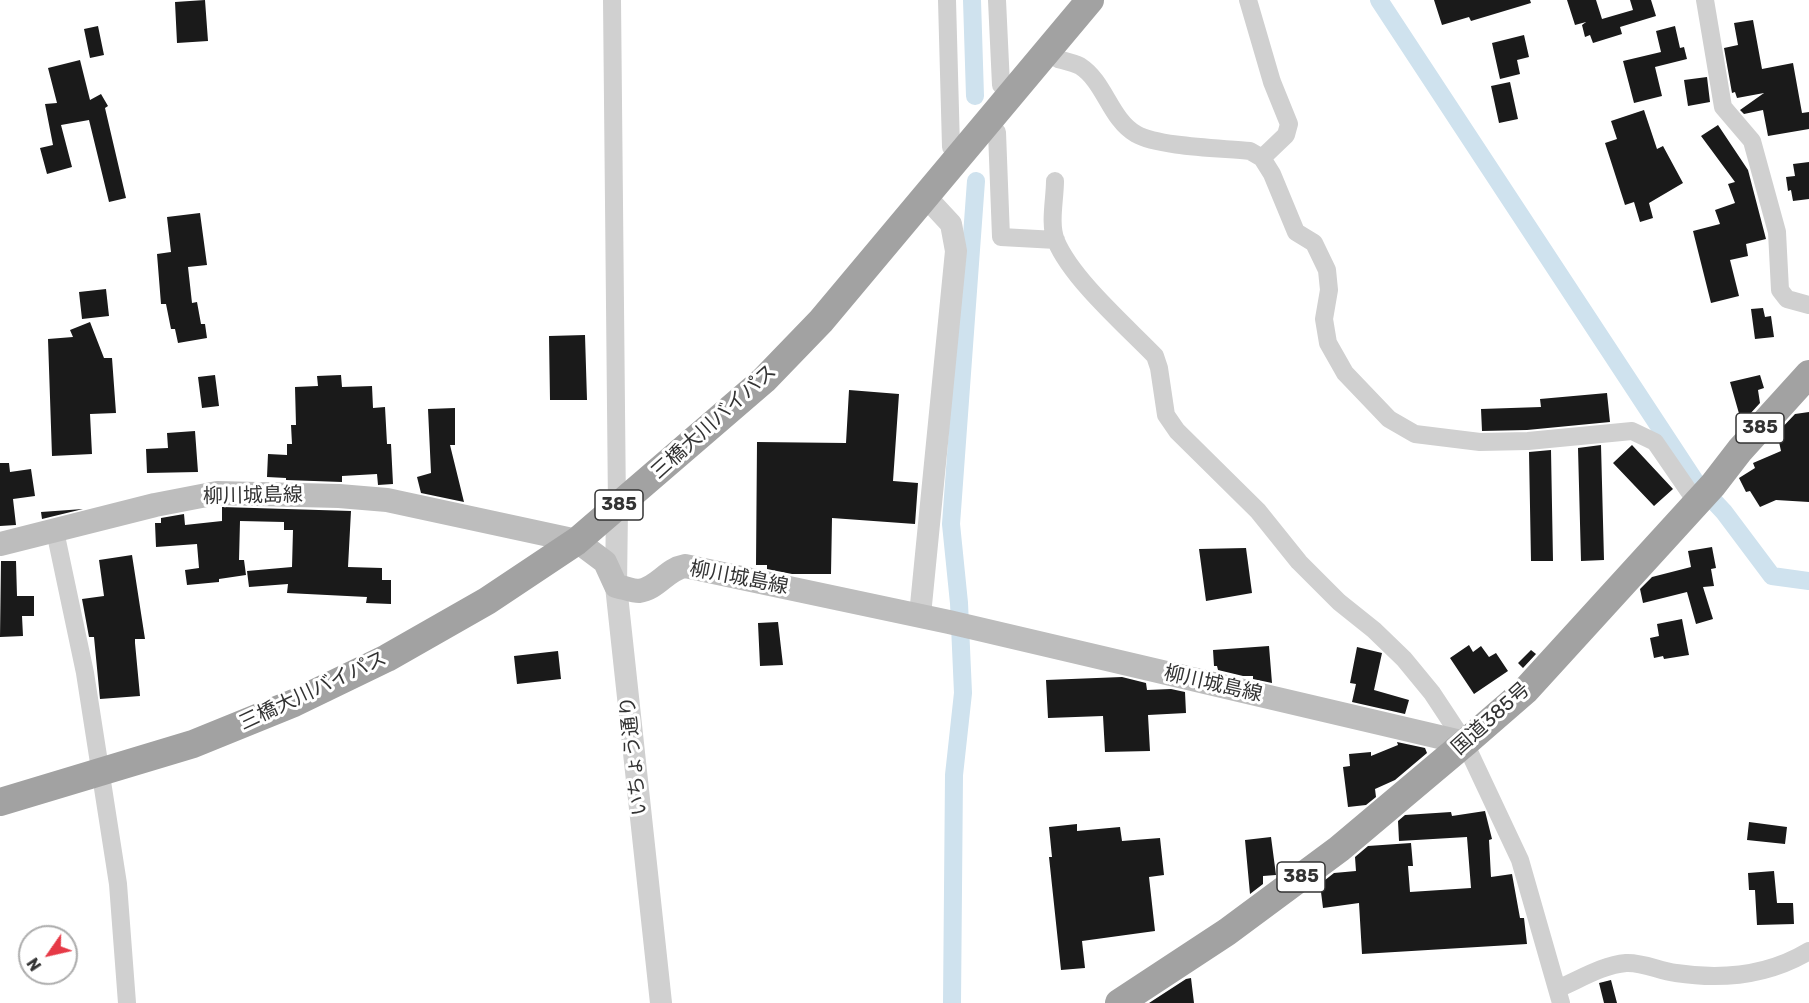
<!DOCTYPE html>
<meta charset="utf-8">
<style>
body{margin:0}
#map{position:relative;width:1809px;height:1003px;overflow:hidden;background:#fff;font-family:Rubik,sans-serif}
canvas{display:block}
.north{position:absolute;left:18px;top:925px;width:60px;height:60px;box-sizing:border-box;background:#fff;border:2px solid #adadad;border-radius:50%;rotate:236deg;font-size:16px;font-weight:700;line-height:24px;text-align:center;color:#333}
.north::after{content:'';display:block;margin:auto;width:21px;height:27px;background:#e63946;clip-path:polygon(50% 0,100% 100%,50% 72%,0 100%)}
</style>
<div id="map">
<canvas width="1809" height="1003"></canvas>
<div class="north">N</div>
</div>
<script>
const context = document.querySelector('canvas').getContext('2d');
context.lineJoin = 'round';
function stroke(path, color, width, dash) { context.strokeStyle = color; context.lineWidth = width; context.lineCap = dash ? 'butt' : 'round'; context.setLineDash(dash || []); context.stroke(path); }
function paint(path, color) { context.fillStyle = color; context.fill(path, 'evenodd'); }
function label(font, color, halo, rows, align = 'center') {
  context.font = font + ' Rubik,"Noto Sans JP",sans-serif'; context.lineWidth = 6; context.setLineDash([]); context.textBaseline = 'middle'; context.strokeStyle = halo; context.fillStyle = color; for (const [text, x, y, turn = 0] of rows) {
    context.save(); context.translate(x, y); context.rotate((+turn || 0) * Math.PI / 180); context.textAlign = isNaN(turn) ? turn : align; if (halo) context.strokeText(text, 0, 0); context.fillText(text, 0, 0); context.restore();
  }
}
stroke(new Path2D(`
 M972,0L975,96
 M1379,0L1695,481L1724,512L1772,576L1809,581
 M952,1003L954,775L963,693L959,603L951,524L976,181`), '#cfe2ee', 18);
paint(new Path2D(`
 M205,0L208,41L177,43L175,2Z
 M1434,0H1530L1531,3L1471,21L1469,17L1442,25Z
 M1567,0H1596L1602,19L1633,10L1630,0H1651L1656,16L1620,27L1622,34L1593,43L1590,35L1585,37L1582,25L1586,22L1575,25Z
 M1753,20L1762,69L1793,63L1802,113L1809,112V129L1768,136L1763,110L1744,114L1740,110L1764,93L1737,98L1735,92L1732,93L1724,48L1738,45L1734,23Z
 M98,26L104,55L90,58L84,29Z
 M1675,26L1680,48L1684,47L1687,59L1655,67L1662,96L1634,103L1623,61L1661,52L1656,31Z
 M1524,35L1529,57L1517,60L1520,74L1500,79L1492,43Z
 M80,60L90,100L101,94L108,106L105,108L126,198L109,202L89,120L61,125L72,167L47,174L40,148L53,145L45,104L57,103L48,68Z
 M1707,77L1710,102L1688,106L1684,80Z
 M1510,82L1518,119L1499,123L1491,86Z
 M1644,110L1657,149L1663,146L1683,183L1649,203L1653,218L1640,222L1634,202L1625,205L1605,143L1617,139L1611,121Z
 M1718,125L1748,170L1766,239L1746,244L1748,256L1730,260L1739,296L1711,303L1693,231L1720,224L1715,210L1735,203L1728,184L1735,182L1701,136Z
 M1809,162V199L1793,201L1791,190L1788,191L1786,177L1795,176L1793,164Z
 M200,213L207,265L188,267L192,303L197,302L201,324H205L207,338L178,343L175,329H171L166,304H161L157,254L171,252L167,217Z
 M106,289L109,316L82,319L79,292Z
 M1763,308L1765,317L1771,316L1774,337L1755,339L1751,309Z
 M90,322L104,358H112L116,413L90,414L92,454L52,456L48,339L73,337L70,330Z
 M585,335L587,400H550L549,336Z
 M215,375L219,406L202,408L198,377Z
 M341,375L342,387L372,386L373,408L385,407L387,444H391L393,484L378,485L377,474L342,476V482L286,480V478L267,477L268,454L287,455V444H292L291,425H296L295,387L318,386L317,376Z
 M1760,375L1764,388L1758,390L1760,403L1749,415L1740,417L1730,382Z
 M849,390L899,394L893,481L918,483L915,524L832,518L831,574H792L767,569V565H756L757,442L846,443Z
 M1607,393L1610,422L1527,430L1482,431L1481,409L1541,407L1540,399Z
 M455,408V445H450L464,502L421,493L417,477L431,473L428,409Z
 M1809,412V502L1776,500L1760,507L1750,491L1746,492L1739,478L1755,468L1753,463L1781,451L1777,433L1795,414Z
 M195,431L198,472L147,473L146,449L168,448L167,433Z
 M1601,445L1604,560L1581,561L1578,448Z
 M1632,445L1673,489L1654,506L1613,463Z
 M1551,450L1553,561H1531L1529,452Z
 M0,463H9L10,472L31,469L35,496L13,499L16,525L0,526Z
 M222,507L351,511L348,567L382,568V580H391V604L366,603L367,597L287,593L288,584L249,587L247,571L292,567L293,530H284V522L240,521L239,560H244L246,575L219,579V582L187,585L185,570L199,568L197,544L156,547L155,523H161V518L184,514L185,525L222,521Z
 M83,509L42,519L41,512Z
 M1712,547L1716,568L1711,569L1714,586L1703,587L1713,619L1696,624L1687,592L1643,603L1640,589L1652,577L1691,567L1688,551Z
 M1246,548L1252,593L1206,601L1199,549Z
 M132,555L145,639H135V643L140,696L100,699L94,637H89L82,599L104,596L99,560Z
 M1,561H16L17,596H34V616H22L23,636L0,637Z
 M1682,619L1689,655L1664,659L1663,656L1654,658L1650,638L1659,636L1657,624Z
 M778,622L783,665L760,666L758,623Z
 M1469,645L1473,652L1481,646L1489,657L1496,653L1508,671L1474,694L1450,658Z
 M1269,646L1272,683L1253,679V676H1243L1218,670L1217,666H1214L1213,650Z
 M1357,647L1382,653L1374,690L1409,700L1405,714L1352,702L1356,684L1350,683Z
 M1531,650L1536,654L1523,668L1518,663Z
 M558,651L561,679L517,684L514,656Z
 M1122,677L1146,683L1147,690L1171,689L1185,692L1186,713L1148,715L1150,751L1105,752L1103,716L1048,718L1046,680Z
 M1397,742L1425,748L1427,753L1395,780L1375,789L1376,797L1366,805L1348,807L1343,767L1350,766L1349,754L1371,752V756L1398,745Z
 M1485,811L1492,839L1489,840L1491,877L1512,874L1520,918H1524L1527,944L1362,954L1359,903L1323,908L1320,884L1334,873L1356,871L1355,857L1368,846L1411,843L1413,866H1408L1410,892L1471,888L1467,837L1399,841L1398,821L1405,815L1451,812L1452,816Z
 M1749,822L1787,827L1785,844L1747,840Z
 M1077,824V831L1120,827L1122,841L1160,838L1164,875L1149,877L1155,931L1082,941L1085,968L1061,970L1049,857H1052L1049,827Z
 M1271,837L1276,875L1263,876V884L1250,894L1245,840Z
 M1774,871L1777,903H1793L1794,924L1757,925L1755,890H1749L1748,873Z
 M1191,978L1194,1003H1149L1186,979Z
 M1611,980L1617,1003H1604L1599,983Z`), '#1a1a1a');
stroke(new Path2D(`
 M612,0L617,508
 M947,0L951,147
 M997,0L1001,85
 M1248,0L1272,82L1289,124L1286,135L1262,158
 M1705,0L1723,107L1752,141L1777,232L1780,290L1787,299L1809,305
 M1058,59C1065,61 1074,63 1080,66C1105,82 1110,119 1136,134C1159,147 1221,148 1250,151L1262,158L1272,174L1296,232L1314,243L1327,270L1329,290L1324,319L1328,343L1345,373L1389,419L1415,434L1480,442L1528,441L1632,431L1655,442L1697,503
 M997,132L1001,237L1056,240
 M1055,181C1055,199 1049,224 1056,241C1072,279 1125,325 1155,356L1159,368L1166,415L1177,431L1258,511L1299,562L1339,602L1374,630L1404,659L1432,693L1465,743L1520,860L1561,1003
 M55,531L85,673L118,884L127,1003
 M1557,989C1579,980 1602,965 1626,963C1643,962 1659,971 1676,973C1722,980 1769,975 1809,951`), '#d0d0d0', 18);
stroke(new Path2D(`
 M617,508L616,586L661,1003
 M920,615L956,251L951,224L925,196`), '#d0d0d0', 22);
stroke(new Path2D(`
 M0,544L155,505L217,493L339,496L387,500L577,541L605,562L616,586C623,587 632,591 639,591C657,589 667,569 685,566L949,622L1465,743`), '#bdbdbd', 24);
stroke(new Path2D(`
 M0,802L193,744L294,703L387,658L487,601L577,541L764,380L821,321L1090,0
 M1119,1003L1227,932L1339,849L1465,743L1525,691L1713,485L1740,450L1809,374`), '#a2a2a2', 28);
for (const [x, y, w] of [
 [1760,428,48],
 [619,505,48],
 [1301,877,48]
]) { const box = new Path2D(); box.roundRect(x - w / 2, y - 15, w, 30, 4.5); context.fillStyle = '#fff'; context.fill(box); stroke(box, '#333', 1.5); }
label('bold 18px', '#333', null, [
 ["385",1760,428],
 ["385",619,505],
 ["385",1301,877]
]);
label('20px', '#333', '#fff', [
 ["三橋大川バイパス",714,422,-42],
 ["柳川城島線",253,496,-1],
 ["柳川城島線",739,578,11],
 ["柳川城島線",1213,684,13],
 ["三橋大川バイパス",313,691,-25],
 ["国道385号",1491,719,-42],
 ["いちょう通り",634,756,-96]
]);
</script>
